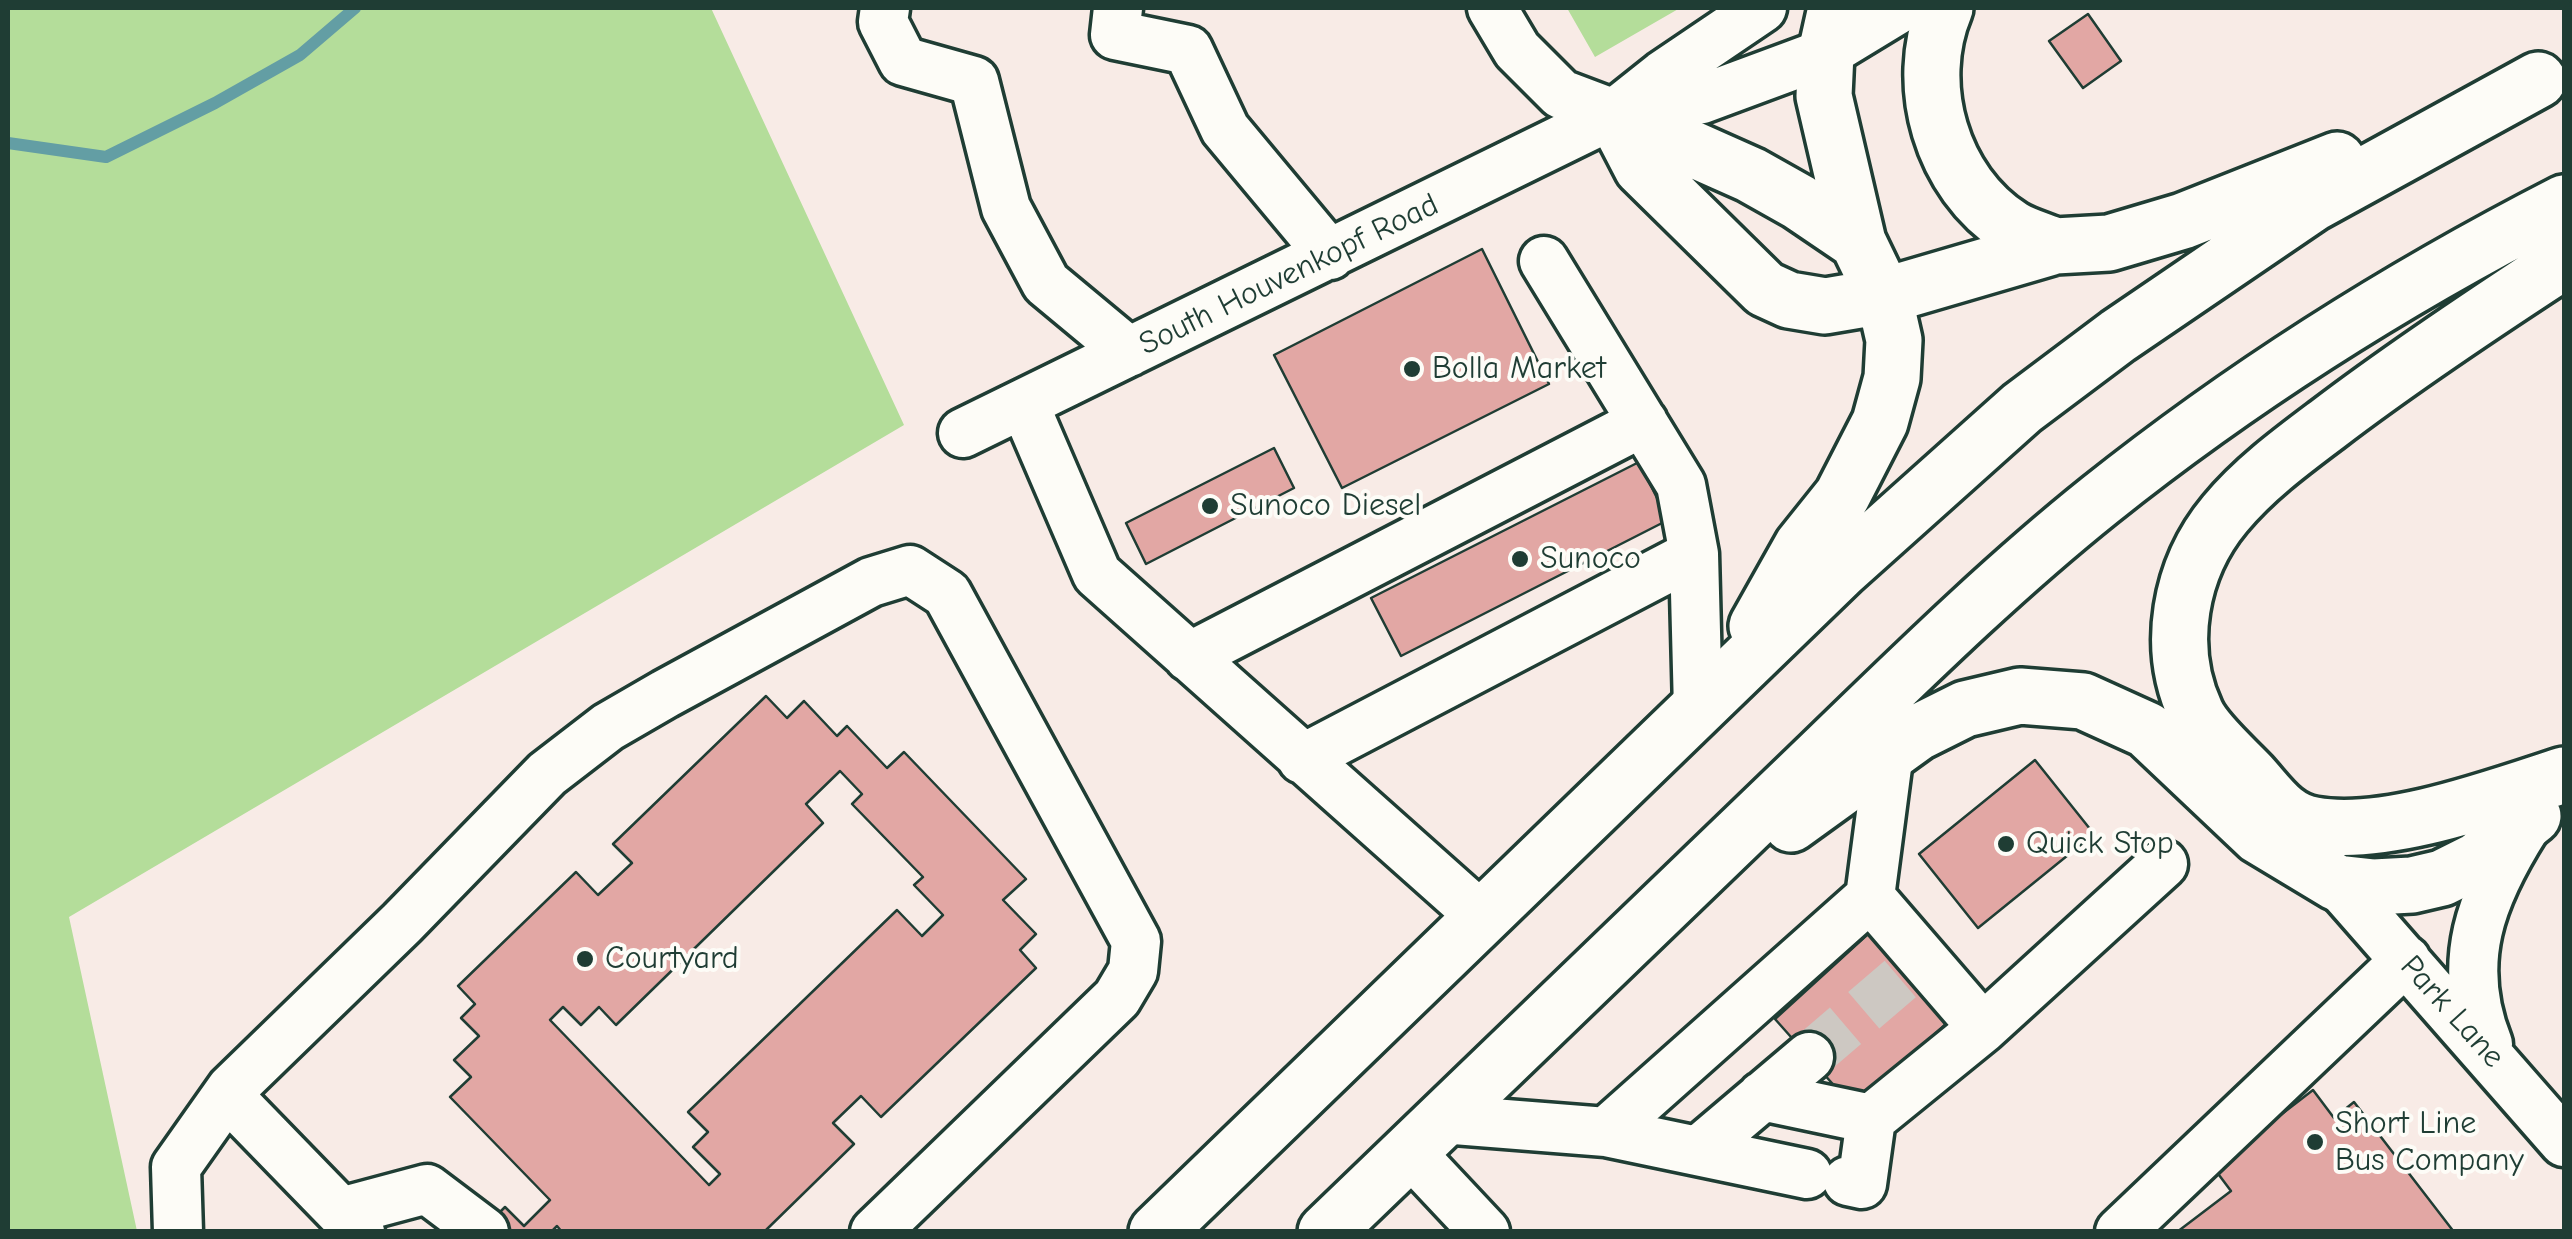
<!DOCTYPE html>
<style>
body{margin:0}
#map{position:relative;width:2572px;height:1239px;overflow:hidden;background:#f8ebe6;font-family:"Comic Neue",sans-serif}
canvas{display:block}
.frame{position:absolute;inset:0;border:10px solid #1f3d34;pointer-events:none}
</style>
<div id="map">
<canvas width="2572" height="1239"></canvas>
<div class="frame"></div>
</div>
<script>
const context = document.querySelector('canvas').getContext('2d');
context.lineJoin = 'round';
function paint(path, color) { context.fillStyle = color; context.fill(path, 'evenodd'); }
function stroke(path, color, width, dash) { context.strokeStyle = color; context.lineWidth = width; context.lineCap = dash ? 'butt' : 'round'; context.setLineDash(dash || []); context.stroke(path); }
function label(font, color, halo, rows, align = 'center') {
  context.font = font + ' "Comic Neue",sans-serif'; context.lineWidth = 8; context.setLineDash([]); context.textBaseline = 'middle'; context.strokeStyle = halo; context.fillStyle = color; for (const [text, x, y, turn = 0] of rows) {
    context.save(); context.translate(x, y); context.rotate((+turn || 0) * Math.PI / 180); context.textAlign = isNaN(turn) ? turn : align; if (halo) context.strokeText(text, 0, 0); context.fillText(text, 0, 0); context.restore();
  }
}
paint(new Path2D(`
 M8,8H711L904,425L69,917L137,1231H8Z
 M1567,8H1680L1595,57Z`), '#b4dd9a');
stroke(new Path2D(`
 M8,143L106,157L215,103L300,55L355,8`), '#639ea4', 12);
const building = new Path2D(`
 M2088,14L2121,61L2083,88L2049,41Z
 M1482,249L1549,384L1342,488L1274,355Z
 M1274,448L1294,488L1146,564L1126,523Z
 M1639,462L1668,520L1401,656L1371,598Z
 M766,696L787,718L804,701L837,736L847,726L887,768L904,752L1026,879L1003,900L1036,934L1020,950L1036,968L881,1117L861,1096L833,1123L854,1144L764,1232H562L557,1226L551,1232H480L505,1207L524,1226L550,1200L450,1097L471,1077L454,1060L479,1036L461,1018L475,1004L458,986L576,872L598,895L632,863L613,844ZM840,771L862,794L852,804L923,877L914,885L943,915L922,936L897,910L688,1112L708,1132L693,1147L720,1174L709,1185L550,1020L563,1007L581,1025L599,1007L616,1025L823,823L806,804Z
 M2035,760L2094,834L1978,928L1919,854Z
 M1868,934L1948,1022L1854,1108L1775,1019Z
 M2313,1090L2334,1118L2354,1102L2454,1232H2177L2231,1191L2213,1167Z`);
paint(building, '#e2a7a4');
stroke(building, '#1f3d34', 2.5);
stroke(new Path2D(`
 M1809,1057L1905,975`), '#cdc8c2', 48, [48, 24]);
const minor = new Path2D(`
 M885,8L883,22L903,61L974,81L1006,208L1046,283L1129,352
 M1118,8L1115,35L1188,50L1225,129L1330,255
 M1492,8L1517,50L1561,94L1614,114L1702,99L1826,53L1900,8
 M1544,261L1681,485L1694,554L1698,709
 M1024,404L1097,574L1482,917
 M963,433L1614,114L1663,75L1762,8
 M1189,657L1643,422
 M1302,759L1694,554
 M2337,883L2564,1142
 M1983,1028L2163,864
 M2488,1044C2455,962 2481,897 2526,826
 M227,1095L360,1232
 M1762,1096L1871,1119
 M1442,1119L1606,1132L1807,1174
 M1606,1132L1870,897L1889,752
 M1409,1151L1485,1232
 M1698,1151L1809,1057
 M1848,1181L1862,1184L1871,1119L1983,1028L1870,897
 M341,1212L427,1189L484,1232
 M178,1232L176,1167L231,1089L402,923L547,774L608,727L665,694L871,582L910,570L947,594L1136,941L1133,971L1117,998L875,1232
 M2120,1232L2406,960`);
const highway = new Path2D(`
 M1945,8C1913,84 1941,183 2012,228C2025,236 2041,240 2055,246
 M1614,114L1642,168L1765,289L1789,300L1825,306L1884,296L2055,246L2109,243L2183,221L2337,160
 M1614,114L1751,175L1799,202L1858,242
 M2564,261C2484,313 2404,366 2328,424C2292,451 2254,479 2225,514C2180,568 2165,647 2196,713C2205,733 2235,759 2251,776C2270,797 2284,820 2314,825C2385,838 2496,797 2564,775
 M1757,626L1802,546L1842,496L1880,422L1892,378L1894,340L1884,296L1858,242L1824,96L1826,53L1836,8
 M1791,824L1917,733L1965,709L2020,696L2083,701L2147,730L2259,836L2337,883L2374,887L2412,885L2442,878L2478,860L2533,816
 M1157,1232L1841,570L2022,408L2118,336L2312,204L2538,80
 M1326,1232C1480,1083 1634,934 1789,786C1890,689 1990,588 2100,500C2244,385 2400,287 2564,203`);
stroke(minor, '#1f3d34', 55);
stroke(highway, '#1f3d34', 62);
stroke(minor, '#fdfcf7', 48);
stroke(highway, '#fdfcf7', 55);
for (const [x, y, r, color] of [
 [1412,369,10,"#1f3d34"],
 [1210,506,10,"#1f3d34"],
 [1520,559,10,"#1f3d34"],
 [2006,844,10,"#1f3d34"],
 [585,959,10,"#1f3d34"],
 [2315,1142,10,"#1f3d34"]
]) { const dot = new Path2D(); dot.arc(x, y, r, 0, 2 * Math.PI); context.fillStyle = color; context.fill(dot); stroke(dot, '#fdfcf7', 4); }
label('32px', '#1f3d34', '#fdfcf7', [
 ["South Houvenkopf Road",1289,275,-26],
 ["Park Lane",2452,1012,48]
]);
label('32px', '#1f3d34', '#fdfcf7', [
 ["Bolla Market",1432,369],
 ["Sunoco Diesel",1230,506],
 ["Sunoco",1540,559],
 ["Quick Stop",2026,844],
 ["Courtyard",605,959],
 ["Short Line",2335,1124],
 ["Bus Company",2335,1161]
], 'left');
</script>
